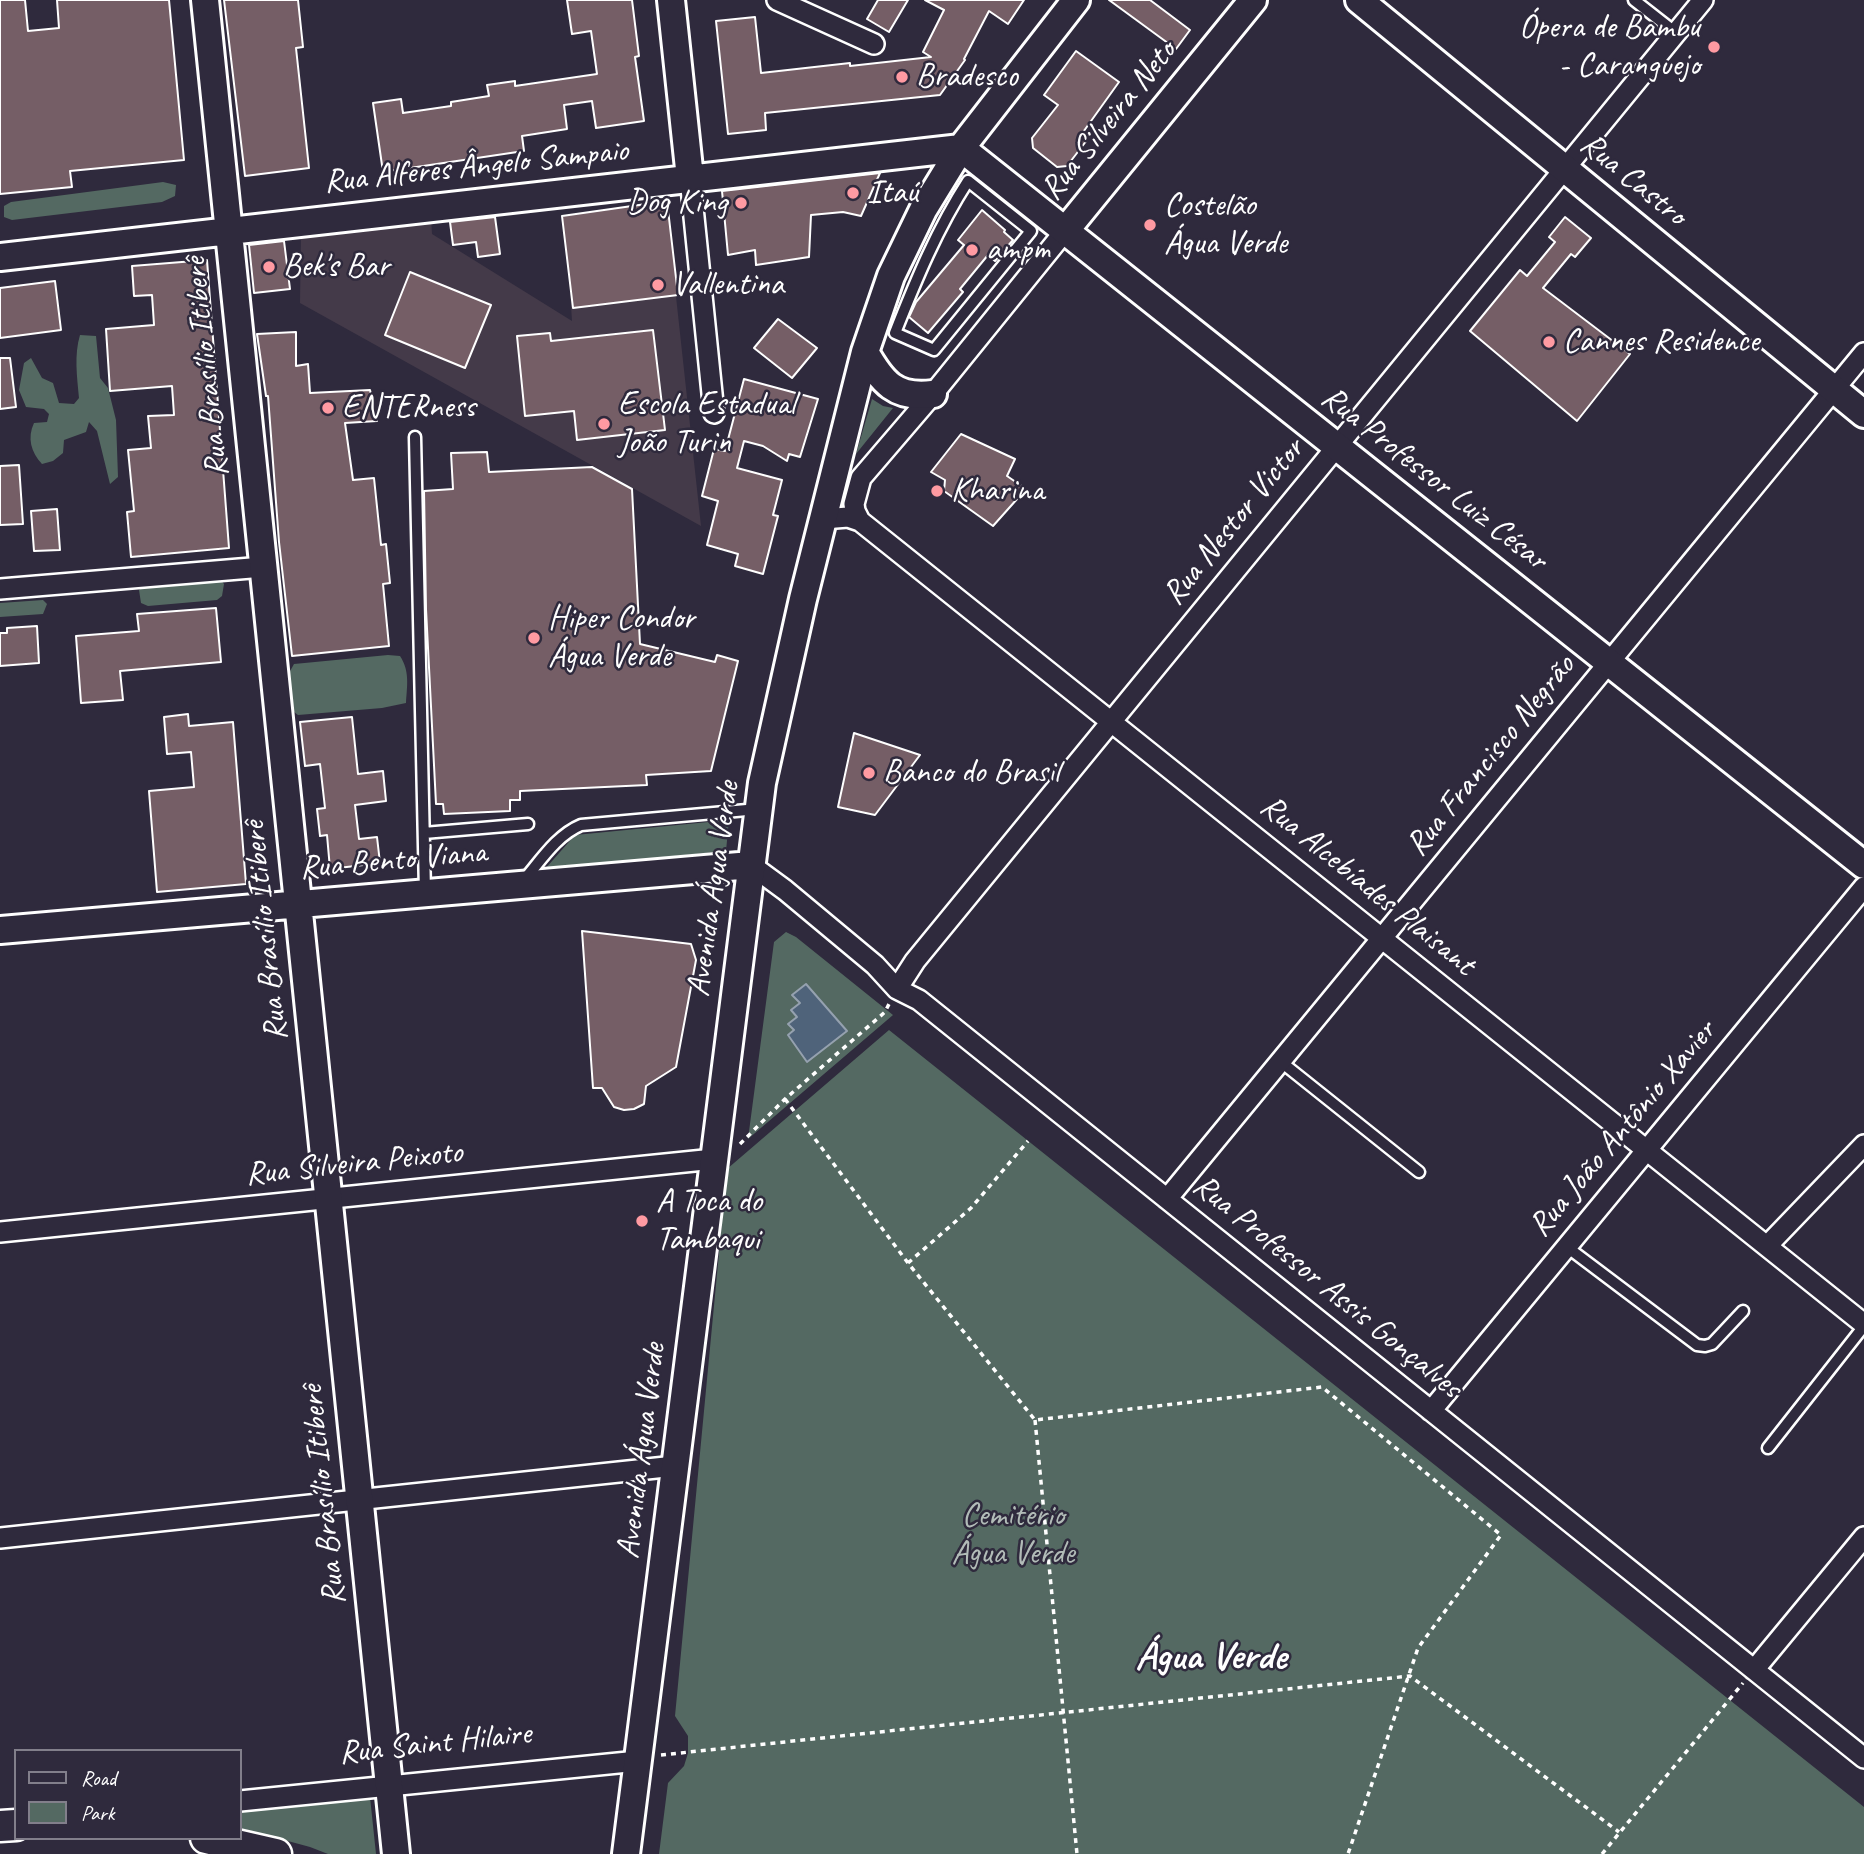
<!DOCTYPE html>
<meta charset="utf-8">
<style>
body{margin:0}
#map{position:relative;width:1864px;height:1854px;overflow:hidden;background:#2f2a3d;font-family:Caveat,sans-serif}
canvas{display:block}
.legend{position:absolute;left:14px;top:1749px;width:228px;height:91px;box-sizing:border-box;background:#2f2a3d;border:2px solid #827f8b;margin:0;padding:9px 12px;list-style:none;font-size:21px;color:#fff}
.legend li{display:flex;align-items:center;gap:14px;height:35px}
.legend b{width:35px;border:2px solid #827f8b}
</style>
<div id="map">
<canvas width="1864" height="1854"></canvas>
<ul class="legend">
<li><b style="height:9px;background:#2f2a3d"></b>Road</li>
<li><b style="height:19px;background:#546962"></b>Park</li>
</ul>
</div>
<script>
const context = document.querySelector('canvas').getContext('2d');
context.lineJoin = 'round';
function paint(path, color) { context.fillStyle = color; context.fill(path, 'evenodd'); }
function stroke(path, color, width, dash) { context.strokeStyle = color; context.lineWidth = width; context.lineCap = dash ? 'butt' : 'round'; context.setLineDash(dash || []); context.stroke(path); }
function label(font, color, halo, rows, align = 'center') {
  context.font = font + ' Caveat,sans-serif'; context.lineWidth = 5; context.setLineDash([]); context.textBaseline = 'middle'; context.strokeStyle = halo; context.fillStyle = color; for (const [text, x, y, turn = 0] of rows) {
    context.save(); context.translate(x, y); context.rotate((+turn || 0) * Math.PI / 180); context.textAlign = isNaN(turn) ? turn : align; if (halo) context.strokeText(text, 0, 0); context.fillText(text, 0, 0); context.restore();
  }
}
paint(new Path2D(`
 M431,217L432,234L572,321L570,290L674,278L701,526L300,303L301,231Z`), '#443a49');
paint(new Path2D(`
 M163,182L176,185L175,196L162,202L12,220L4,217V206L11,202Z
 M80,335L96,336L100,378L108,388L116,420L118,477L110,484L97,431L89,422L86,432L64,440L63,453L53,461L42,464C31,452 27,438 34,423L47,422L49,414L44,409L26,407L19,390L24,363L31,358L42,378L53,383L59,403L74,404L79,398C77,376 74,355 80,335Z
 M872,399L883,406L893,408L856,454Z
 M220,579L224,584L222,596L217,600L148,606L141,603L139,590L143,586Z
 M43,600L47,604L43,614L0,617V603Z
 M388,655L400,656C410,671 407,686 406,703L382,708L298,715L294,712L289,673L294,664Z
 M729,820L726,851L545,869L575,835Z
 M786,932L796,937L893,1015L748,1139L774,942ZM800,1003L807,1062L789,1035L794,1030Z
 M889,1030L1864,1807V1854H659L668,1783L684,1766L688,1753V1736L675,1716L727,1169Z
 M370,1797L376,1854H328L310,1847L240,1828V1811Z`), '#546962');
const water = new Path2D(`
 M806,984L847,1031L807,1062L788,1035L794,1030L788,1024L797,1017L791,1010L800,1003L792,995Z`);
paint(water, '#4f637a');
stroke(water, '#95a1af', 2);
const building = new Path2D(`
 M0,0H25L28,31L59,28L57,0H169L184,160L70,171L72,187L0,194Z
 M224,0H298L303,47L296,48L309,168L245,176Z
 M567,0H632L639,56L635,57L644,121L596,128L592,101L564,105L567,129L522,136L524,151L383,172L373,103L401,99L403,113L451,106V102L489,96L487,85L515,81V86L597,74L591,31L572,34Z
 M878,0H908L889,32L867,19Z
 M925,0H1024L1008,24L989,11L964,59L965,60L940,95L765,113L766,130L728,134L716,21L755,17L761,73L850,63V66L931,57L923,52L944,10Z
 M1109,0H1150L1190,30L1176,49Z
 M1076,51L1119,82L1081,135L1087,140L1067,166L1057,167L1033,148L1032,138L1058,105L1044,95Z
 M880,173L861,216L843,212L811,215L809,257L756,265L755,250L728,255L722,191Z
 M667,201L678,295L573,308L562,216Z
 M982,210L1005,230L1004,232L1013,240L995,261L988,255L960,289L963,292L928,333L909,317L916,302L964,245L958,240Z
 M495,217L500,254L478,257L476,242L453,245L450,222Z
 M1565,217L1591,238L1575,257L1571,254L1543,288L1630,354L1577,421L1470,331L1520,270L1527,276L1555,242L1549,237Z
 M284,241L290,289L254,293L249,245Z
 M207,260L229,548L131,557L127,512L134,511L128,450L151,448L148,416L174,415L172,386L110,391L106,329L154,325L152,295L134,296L132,266Z
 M410,272L491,305L465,368L385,335Z
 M55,281L61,330L0,338V288Z
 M778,319L817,348L792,378L754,348Z
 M653,330L665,430L577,440L574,411L525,416L517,336L550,333L551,341Z
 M296,332V366L308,364L310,393L370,390L377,421L345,423L353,480L374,478L381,545L386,544L390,583L383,584L389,646L292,656L279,542L268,396H266L257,334Z
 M0,358H10L16,407L0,409Z
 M744,379L818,399L800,457L789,454L787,461L763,446L744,441L737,468L782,480L773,515L778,516L763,574L735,566L738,554L707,545L718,501L702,496L714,449L725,451Z
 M961,434L1015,459L1007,476L1026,489L993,526L944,491L945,480L931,472Z
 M487,452L489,472L592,467L632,489L640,644L715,662L717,655L738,661L711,771L646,775L647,785L520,791V800H510V811L444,814L443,804H436L426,609L424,491L453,489L451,453Z
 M19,465L23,524L0,525V466Z
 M57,509L60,550L34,551L31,511Z
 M216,608L221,662L120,671L123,700L81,703L76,636L139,631L137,614Z
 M37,626L39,663L0,666V633H7V628Z
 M188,714L189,726L233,722L246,884L157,892L149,791L194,787L191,752L167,754L164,717Z
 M352,717L358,774L383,771L386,801L355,805L359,839L377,837L380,863L330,869L327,835L320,836L317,809L325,808L320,764L305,766L300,722Z
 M854,733L920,755L875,815L838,807Z
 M582,931L691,944L696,960L676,1067L646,1086L644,1104L634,1109L624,1110L614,1107L602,1088H593Z`);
paint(building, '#755e66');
stroke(building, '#fff', 2);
const lane = new Path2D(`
 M1634,0L1676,33
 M968,181L1031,231L934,350L895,333C916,280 937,229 968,181Z
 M415,437L425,892
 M424,833L528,824
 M524,880C541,860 557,835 581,825L758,809
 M1280,1061L1419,1172
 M1567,1247L1697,1345L1705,1346L1712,1344L1743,1311
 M1768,1448L1864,1326`);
const street = new Path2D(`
 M777,0L874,44
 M690,178L714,413
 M823,519L848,517L860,521L1864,1324
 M860,521L855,511L854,504L861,478L933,394L1065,231
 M0,589L263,567
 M751,865L785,890L875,965L897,989L919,1000L1864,1758
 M897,989L915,961L1703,0
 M1167,1199L1864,353
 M0,1232L714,1159
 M1767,1246L1864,1145
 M1431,1411L1864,887
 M0,1538L675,1466
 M1754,1670L1864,1537
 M240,1801L638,1761`);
const secondary = new Path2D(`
 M205,0L396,1854
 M671,0L690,178
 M1359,0L1864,414
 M1065,231L1253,0
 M0,257L961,148L1864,865
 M865,352C882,382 895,399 933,394
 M0,930L751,865
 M626,1854L762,783L803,599L865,352L891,276L923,210L961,148L1076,0`);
const primary = new Path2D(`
 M0,1826L16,1825
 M206,1838L276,1854`);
stroke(lane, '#fff', 15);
stroke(street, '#fff', 24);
stroke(secondary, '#fff', 32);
stroke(primary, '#fff', 35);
stroke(new Path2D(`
 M785,1099L908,1263L1035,1420L1322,1387L1501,1535L1418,1648L1348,1854
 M740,1144L785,1099L885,1012L889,1004
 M908,1263L971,1208L1028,1141
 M1035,1420L1077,1854
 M661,1755L1410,1676L1619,1832
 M1602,1854L1743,1683`), '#fff', 3.5, [5, 5]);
stroke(lane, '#2f2a3d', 10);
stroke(street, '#2f2a3d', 19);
stroke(secondary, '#2f2a3d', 26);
stroke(primary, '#2f2a3d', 30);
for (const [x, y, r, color] of [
 [1714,47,7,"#ff9aa2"],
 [902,77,7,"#ff9aa2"],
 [853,193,7,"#ff9aa2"],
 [741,203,7,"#ff9aa2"],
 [1150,225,7,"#ff9aa2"],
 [972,250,7,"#ff9aa2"],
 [269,267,7,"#ff9aa2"],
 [658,285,7,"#ff9aa2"],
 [1549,342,7,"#ff9aa2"],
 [328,408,7,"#ff9aa2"],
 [604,424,7,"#ff9aa2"],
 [937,491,7,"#ff9aa2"],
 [534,638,7,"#ff9aa2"],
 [869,773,7,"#ff9aa2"],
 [642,1221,7,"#ff9aa2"]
]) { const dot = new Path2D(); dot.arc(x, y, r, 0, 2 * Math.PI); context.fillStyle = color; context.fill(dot); stroke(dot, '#2f2a3d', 2.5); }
label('33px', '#fff', '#2f2a3d', [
 ["Ópera de Bambu",1700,28,"right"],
 ["- Caranguejo",1700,66,"right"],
 ["Bradesco",916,77],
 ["Itaú",867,193],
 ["Dog King",727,203,"right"],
 ["Costelão",1164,206],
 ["Água Verde",1164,244],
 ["ampm",986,250],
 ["Bek's Bar",283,267],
 ["Vallentina",672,285],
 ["Cannes Residence",1563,342],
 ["Escola Estadual",618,405],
 ["João Turin",618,443],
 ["ENTERness",342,408],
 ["Kharina",951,491],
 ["Hiper Condor",548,619],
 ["Água Verde",548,657],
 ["Banco do Brasil",883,773],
 ["A Toca do",656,1202],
 ["Tambaqui",656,1240]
], 'left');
label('33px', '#fff', '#2f2a3d', [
 ["Rua Silveira Neto",1109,121,-51],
 ["Rua Alferes Ângelo Sampaio",476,167,-6],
 ["Rua Castro",1633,180,39],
 ["Rua Brasílio Itiberê",207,367,-96],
 ["Rua Professor Luiz César",1434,479,38],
 ["Rua Nestor Victor",1234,522,-51],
 ["Rua Francisco Negrão",1491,756,-51],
 ["Rua Bento Viana",393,861,-5],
 ["Rua Alcebíades Plaisant",1367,886,39],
 ["Avenida Água Verde",714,889,-82],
 ["Rua Brasílio Itiberê",266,931,-96],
 ["Rua João Antônio Xavier",1623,1129,-50],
 ["Rua Silveira Peixoto",354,1164,-6],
 ["Rua Professor Assis Gonçalves",1327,1287,39],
 ["Avenida Água Verde",642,1451,-83],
 ["Rua Brasílio Itiberê",324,1495,-96],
 ["Rua Saint Hilaire",435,1744,-6]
]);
label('33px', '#b2bcb8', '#2f2a3d', [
 ["Cemitério",1013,1516],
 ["Água Verde",1013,1554]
]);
label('bold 40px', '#fff', '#2f2a3d', [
 ["Água Verde",1211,1658]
]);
</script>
